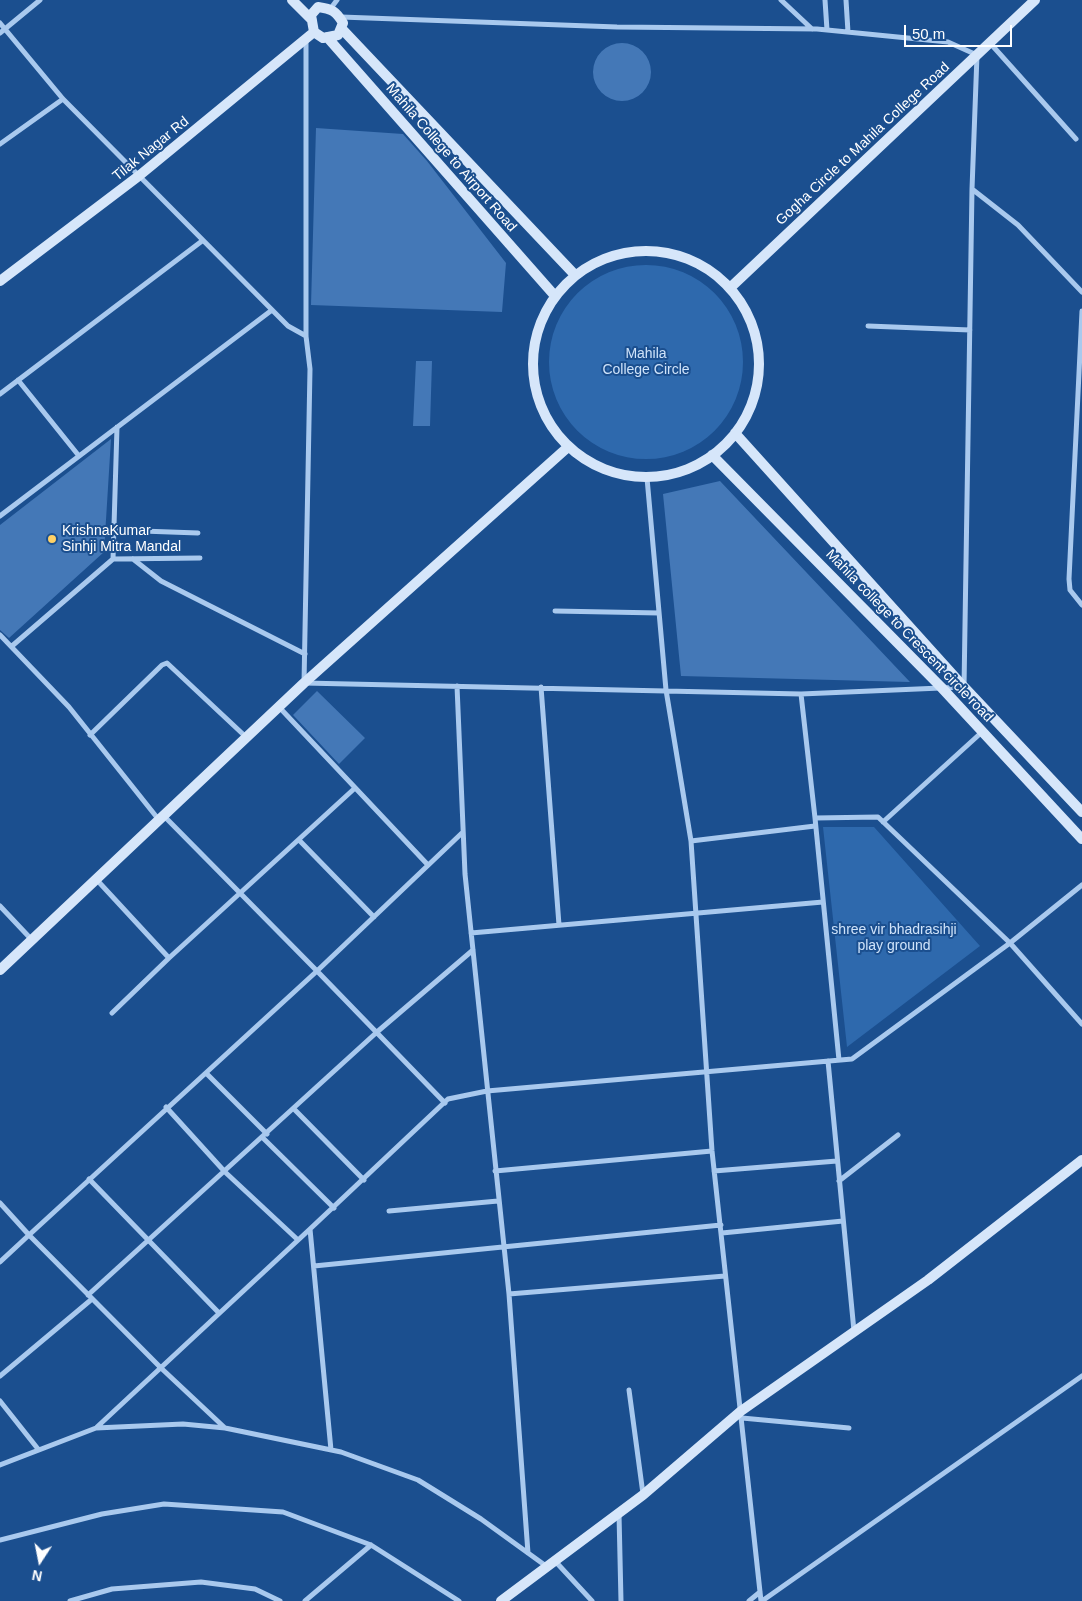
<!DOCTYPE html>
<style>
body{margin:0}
#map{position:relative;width:1082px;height:1601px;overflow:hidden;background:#1b4f8f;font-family:Arial,sans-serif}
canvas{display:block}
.north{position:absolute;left:15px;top:1536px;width:50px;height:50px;-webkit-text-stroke:4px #1b4f8f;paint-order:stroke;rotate:191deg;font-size:14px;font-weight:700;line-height:20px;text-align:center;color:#fff}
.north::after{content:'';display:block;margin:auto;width:18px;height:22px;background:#fff;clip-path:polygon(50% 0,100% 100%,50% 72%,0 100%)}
.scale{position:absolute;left:904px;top:25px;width:108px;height:22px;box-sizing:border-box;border:2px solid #fff;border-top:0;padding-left:6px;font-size:15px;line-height:18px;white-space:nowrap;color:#fff;-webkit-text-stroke:4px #1b4f8f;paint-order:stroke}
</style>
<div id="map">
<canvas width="1082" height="1601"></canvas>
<div class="north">N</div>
<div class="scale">50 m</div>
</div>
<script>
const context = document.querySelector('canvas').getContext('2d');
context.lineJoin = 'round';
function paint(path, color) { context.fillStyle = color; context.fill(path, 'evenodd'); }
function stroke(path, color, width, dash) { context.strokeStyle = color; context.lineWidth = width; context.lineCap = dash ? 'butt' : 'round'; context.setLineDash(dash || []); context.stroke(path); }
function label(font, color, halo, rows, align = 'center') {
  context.font = font + ' Arial,sans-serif'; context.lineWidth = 4; context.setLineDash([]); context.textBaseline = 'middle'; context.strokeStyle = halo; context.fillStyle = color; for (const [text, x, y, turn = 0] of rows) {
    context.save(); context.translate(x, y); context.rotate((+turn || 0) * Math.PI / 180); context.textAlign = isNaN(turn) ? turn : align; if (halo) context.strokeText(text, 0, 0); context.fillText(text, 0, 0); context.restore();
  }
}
paint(new Path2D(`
 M549 362a97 97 0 1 1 194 0a97 97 0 1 1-194 0Z
 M823,827H874L980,946L847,1047Z`), '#2e69ad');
paint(new Path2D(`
 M593 72a29 29 0 1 1 58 0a29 29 0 1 1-58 0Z
 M316,128L403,134L427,161L506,263L502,312L311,305Z
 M416,361H432L430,426H413Z
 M111,439L104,552L9,638L0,630V525Z
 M720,481L910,682L681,676L663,494Z
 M317,691L365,738L339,764L293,715Z`), '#4478b7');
stroke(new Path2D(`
 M781,0L812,29
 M825,0L827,30
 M846,0L848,32
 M331,8L337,0
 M341,17L617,27L817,29L948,42L977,55L972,189L1018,225L1082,292
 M0,23L63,99L288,326L306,336
 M0,33L40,0
 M306,41V336L310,369L304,683L801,694L964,687L972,189
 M990,43L1076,139
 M0,144L63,99
 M1082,311L1069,579L1070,590L1082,605
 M868,326L970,330
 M18,380L79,456
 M0,394L202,241
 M647,478L666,690L691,841L712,1151L761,1601
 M0,516L272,310
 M114,530L198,533
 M113,559L200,558
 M133,559L161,581L305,654
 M555,611L659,613
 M0,635L69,707L159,820
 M12,646L113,559L117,427
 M457,686L465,874L509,1294L528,1553
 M541,687L559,925
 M801,694L815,818
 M279,707L428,865
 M90,735L162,665L167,663L246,737
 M164,816L317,971L463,832
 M883,822L982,732
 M299,840L374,917
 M691,841L815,826
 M96,879L169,958
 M0,906L32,940
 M471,933L823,902
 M112,1013L169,958L355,788
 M839,1060L815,818L878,817L1010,943L1082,1024
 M828,1061L854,1331
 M206,1073L267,1134
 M166,1107L225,1172L298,1240
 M294,1109L364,1180
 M263,1138L334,1208
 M495,1171L712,1151
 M714,1171L837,1161
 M89,1179L219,1313
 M839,1181L898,1135
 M0,1203L29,1235L317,971L445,1103
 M389,1211L498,1201
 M722,1233L843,1221
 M0,1262L29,1235L161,1368L225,1428
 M314,1266L721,1225
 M509,1294L725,1276
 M88,1295L377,1032L473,950
 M0,1376L92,1299
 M629,1390L643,1494
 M0,1401L38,1449
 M742,1418L849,1428
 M97,1427L310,1229
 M331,1450L310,1229L448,1099L487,1091L852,1059L1010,943L1082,885
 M0,1465L96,1428L183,1424L225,1428L341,1452L418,1480L481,1519L546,1566
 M619,1514L621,1601
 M0,1540L102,1514L164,1504L283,1512L371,1545L459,1601
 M555,1561L592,1601
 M70,1601L112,1589L201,1582L255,1589L280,1601
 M305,1601L371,1545
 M749,1601L760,1592
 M762,1601L1082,1376`), '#a9c9ee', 5);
stroke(new Path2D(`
 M292,0L312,20
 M318,7C332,9 336,11 343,23L338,35L323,38L314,32L311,15Z
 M341,28L575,275
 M327,37L555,296
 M533 364a113 113 0 1 1 226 0a113 113 0 1 1-226 0Z
 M0,281L140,175L314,32
 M731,287L1035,0
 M735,433L964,687L1082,812
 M712,455L941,687L1082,839
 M0,970L304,683L568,447
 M501,1601L643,1495L741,1411L928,1280L1082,1160`), '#d6e6fa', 10);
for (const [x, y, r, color] of [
 [52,539,5,"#ffd166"]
]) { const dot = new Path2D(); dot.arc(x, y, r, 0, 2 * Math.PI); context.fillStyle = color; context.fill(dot); stroke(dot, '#1b4f8f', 2); }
label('14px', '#fff', '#1b4f8f', [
 ["Gogha Circle to Mahila College Road",863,144,-43],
 ["Tilak Nagar Rd",151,149,-39],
 ["Mahila College to Airport Road",451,158,49],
 ["Mahila college to Crescent circle road",909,636,46]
]);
label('14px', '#cfe3fa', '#1b4f8f', [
 ["Mahila",646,354],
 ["College Circle",646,370],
 ["shree vir bhadrasihji",894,930],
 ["play ground",894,946]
]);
label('14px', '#fff', '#1b4f8f', [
 ["KrishnaKumar",62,531],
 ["Sinhji Mitra Mandal",62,547]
], 'left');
</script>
